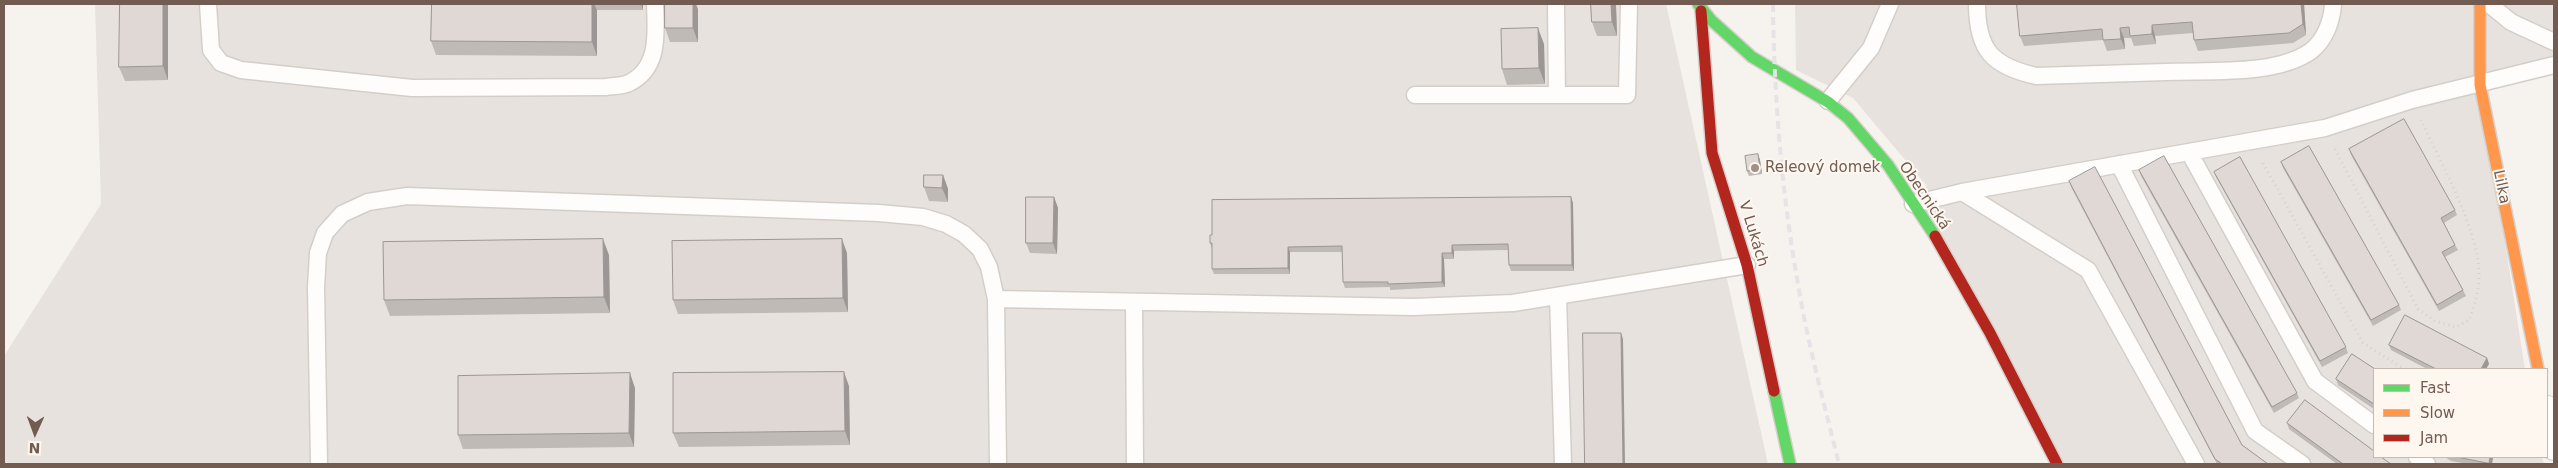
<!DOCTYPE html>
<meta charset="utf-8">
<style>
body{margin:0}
#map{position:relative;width:2558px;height:468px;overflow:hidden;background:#f6f2ee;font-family:"DejaVu Sans",sans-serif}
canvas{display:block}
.frame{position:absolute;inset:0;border:5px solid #725b51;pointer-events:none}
.legend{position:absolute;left:2373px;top:368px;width:175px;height:90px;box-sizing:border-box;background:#fdf7f0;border:1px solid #c5b9b0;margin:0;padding:6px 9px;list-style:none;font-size:15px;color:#725b51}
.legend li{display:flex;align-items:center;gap:10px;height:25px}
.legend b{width:25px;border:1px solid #c5b9b0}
.north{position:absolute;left:10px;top:408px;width:50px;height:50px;-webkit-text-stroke:4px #fdf7f0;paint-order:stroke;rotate:182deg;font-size:14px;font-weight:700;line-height:20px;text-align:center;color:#725b51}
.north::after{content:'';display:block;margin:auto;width:18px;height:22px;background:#725b51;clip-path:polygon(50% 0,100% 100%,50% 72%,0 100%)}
</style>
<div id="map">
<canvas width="2558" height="468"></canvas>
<div class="frame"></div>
<ul class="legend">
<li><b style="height:6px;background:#63d668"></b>Fast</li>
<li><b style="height:6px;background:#ff974d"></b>Slow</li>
<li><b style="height:6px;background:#b3261e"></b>Jam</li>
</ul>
<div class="north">N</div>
</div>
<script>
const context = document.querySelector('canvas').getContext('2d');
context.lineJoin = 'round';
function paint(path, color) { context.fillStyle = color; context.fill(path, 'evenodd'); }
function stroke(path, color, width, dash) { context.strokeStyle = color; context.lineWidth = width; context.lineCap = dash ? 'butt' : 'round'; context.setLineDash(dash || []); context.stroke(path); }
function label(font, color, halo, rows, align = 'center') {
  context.font = font + ' "DejaVu Sans",sans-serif'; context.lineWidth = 4; context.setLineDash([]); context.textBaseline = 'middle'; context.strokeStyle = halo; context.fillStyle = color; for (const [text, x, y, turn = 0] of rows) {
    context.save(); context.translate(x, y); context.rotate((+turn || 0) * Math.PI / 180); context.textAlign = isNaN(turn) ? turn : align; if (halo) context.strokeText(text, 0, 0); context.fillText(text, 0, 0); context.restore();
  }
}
paint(new Path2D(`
 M95,4H1666L1768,464H4V356L101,204Z
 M1795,4H2554V64L2480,85L2525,369H2374V457H2542L2544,464H2057L1913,204L1927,186L1853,98L1796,70Z`), '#e8e2df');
const lane = new Path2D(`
 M208,4L211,50L221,63L241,70L412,88L606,87C613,86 623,86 629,83C660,68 656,33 655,4
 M1556,4L1557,95
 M1977,4C1977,50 1992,66 2036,76C2079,75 2123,73 2166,72C2208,70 2276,76 2311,51C2325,40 2332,21 2333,4
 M2489,4L2511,22L2554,42
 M1415,95H1627L1629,4
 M1828,101L1871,48L1890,4
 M2189,152L2315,381L2374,425
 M2119,164L2255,431L2302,464
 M1962,192L2088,270L2196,464
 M1913,204L1962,192L2325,128L2412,100L2554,65
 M1558,296L1563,464
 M996,299L1413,307L1513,303L1747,265
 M1134,302L1135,464
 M2417,457L2427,464
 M319,464L316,287L318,253L325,233L342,214L368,202L407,196L879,213L923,217L946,224L964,234L980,249L989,267L996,299L998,464`);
const street = new Path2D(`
 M2547,410L2554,446`);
const fast = new Path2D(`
 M1698,4L1711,20L1752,57L1828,102L1848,118L1888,165L1935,236
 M1774,391L1790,464`);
const slow = new Path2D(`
 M2480,4V85L2538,369`);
const jam = new Path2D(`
 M1701,11L1712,153L1747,265L1774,391
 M1935,236L1990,333L2057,464`);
stroke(lane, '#d4cec9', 19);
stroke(street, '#d4cec9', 30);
stroke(fast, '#d6cfca', 14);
stroke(slow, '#d6cfca', 14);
stroke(jam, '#d6cfca', 14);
stroke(new Path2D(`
 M2335,149L2418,309L2435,321L2456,327L2469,320C2475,305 2480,287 2479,271C2477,227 2440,161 2421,120
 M2263,163L2363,343L2404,369`), '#d7d1cd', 3, [1, 4]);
stroke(lane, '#fefdfc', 16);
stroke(street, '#fefdfc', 28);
stroke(fast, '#63d668', 11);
stroke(slow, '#ff974d', 11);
stroke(jam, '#b3261e', 11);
stroke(new Path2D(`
 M1773,4C1774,100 1782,196 1799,290C1809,349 1825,407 1839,464`), '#e5e3e6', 4, [8, 5]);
paint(new Path2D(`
 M168,4V80L125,81L119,67Z
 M432,4H643V10H597V56L436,55L431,41Z
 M1591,4H1616L1617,36H1597L1592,22Z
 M2304,4L2306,35L2293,43L2198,51L2194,40L2193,33L2155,36L2156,44L2134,46L2131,38H2124L2125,49L2107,51L2103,40L2024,46L2020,36Z
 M698,9V42H670L665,28Z
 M1544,44L1545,84L1507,85L1502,69Z
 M2349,149L2455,210L2457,215L2444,223L2455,245L2458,250L2445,257L2463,290L2466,296L2439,311L2351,155Z
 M1758,154L1760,160L1762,174L1749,176L1747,171Z
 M2281,162L2399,305L2401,310L2373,326L2283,168Z
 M2139,170L2297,393L2299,398L2274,413L2141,176Z
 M2214,172L2346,347L2348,353L2322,367L2216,177Z
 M943,175L948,189V202L929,201L924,187Z
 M2069,181L2242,445L2268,464H2217L2071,187Z
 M1054,197L1058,208L1057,254L1030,253L1026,243Z
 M1571,197L1573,203L1574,271H1511L1509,265L1508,250L1454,251V259H1444L1445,287L1390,290V287L1345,288L1343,282L1342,252H1290V274H1214L1212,269V249L1210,243Z
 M847,253L848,312L678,314L673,300Z
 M609,255L610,313L390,316L384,300Z
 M2389,345L2487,358L2489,364L2486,369H2427L2391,350Z
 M2374,369V409L2338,385L2336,379Z
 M849,386L850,445L679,447L673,433Z
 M635,388L634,447L463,449L458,435Z
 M2287,423L2391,464H2337L2289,429Z
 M2445,457H2493L2492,464H2468L2451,461Z`), '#c0bab6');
paint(new Path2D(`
 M163,4H168V80L163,66Z
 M592,4H594L597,10V56L592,42Z
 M641,4H643V10Z
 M693,4H696L698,9V42L693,28Z
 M1611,4H1616L1617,36L1612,22Z
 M2301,4H2304L2306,35L2303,24Z
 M2152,25L2155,36L2156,44L2152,34Z
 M1538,28L1544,44L1545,84L1539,68Z
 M2120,28L2124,38L2125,49L2121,39Z
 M1758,154L1760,160L1762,174L1760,169Z
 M943,175L948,189V202L942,188Z
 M1054,197L1058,208L1057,254L1053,243Z
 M1571,197L1573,203L1574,271L1572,265Z
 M603,239L609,255L610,313L604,297Z
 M842,239L847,253L848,312L843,298Z
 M1452,245L1454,251V259L1452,253Z
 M1288,247L1290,252V274L1288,268Z
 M1442,253L1444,259L1445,287L1442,282Z
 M1621,333L1623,339L1625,464H1623Z
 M2487,358L2489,364L2486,369H2481Z
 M844,372L849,386L850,445L845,431Z
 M630,373L635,388L634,447L629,433Z
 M2490,457H2493L2492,464H2489V463Z`), '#9c9794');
const building = new Path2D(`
 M120,4H163V66L119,67Z
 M432,4H592V42L431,41Z
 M665,4H693V28H665Z
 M1591,4H1611L1612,22H1592Z
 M2017,4H2301L2303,24L2289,33L2194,40L2192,22L2152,25V34L2130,36L2129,27L2120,28L2121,39L2103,40L2102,29L2020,36Z
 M1538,28L1539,68L1502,69L1501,29Z
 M2404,119L2455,210L2441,218L2455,245L2442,252L2463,290L2437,305L2349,149Z
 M2309,146L2399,305L2371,320L2281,162Z
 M1758,154L1760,169L1747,171L1745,156Z
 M2164,156L2297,393L2272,407L2139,170Z
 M2240,157L2346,347L2320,361L2214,172Z
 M2095,167L2242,445L2268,464H2222L2215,459L2069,181Z
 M924,175H943L942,188L924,187Z
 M1026,197H1054L1053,243H1026Z
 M1571,197L1572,265H1509L1508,244L1452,245V253H1442V282L1388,284V282H1343L1342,246L1288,247V268L1212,269V243H1210V235H1212V200Z
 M603,239L604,297L384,300L383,242Z
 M842,239L843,298L673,300L672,241Z
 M2405,315L2487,358L2481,369H2436L2389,345Z
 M1583,333H1621L1623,464H1585Z
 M2352,354L2375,369H2374V404L2336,379Z
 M844,372L845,431L673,433V373Z
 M630,373L629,433L458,435V376Z
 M2305,400L2374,451V457H2381L2391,464H2343L2287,423Z
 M2457,457H2490L2489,463Z`);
paint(building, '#dfd8d4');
stroke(building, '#9c9794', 1);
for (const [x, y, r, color] of [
 [1755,168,5,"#a09088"]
]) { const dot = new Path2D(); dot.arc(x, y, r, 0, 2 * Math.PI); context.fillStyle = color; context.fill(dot); stroke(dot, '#fdf7f0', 2); }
label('15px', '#725b51', '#fdf7f0', [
 ["Releový domek",1765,168]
], 'left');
label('15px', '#725b51', '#fdf7f0', [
 ["Lilka",2501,187,78],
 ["Obecnická",1924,196,56],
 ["V Lukách",1753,234,73]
]);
</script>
